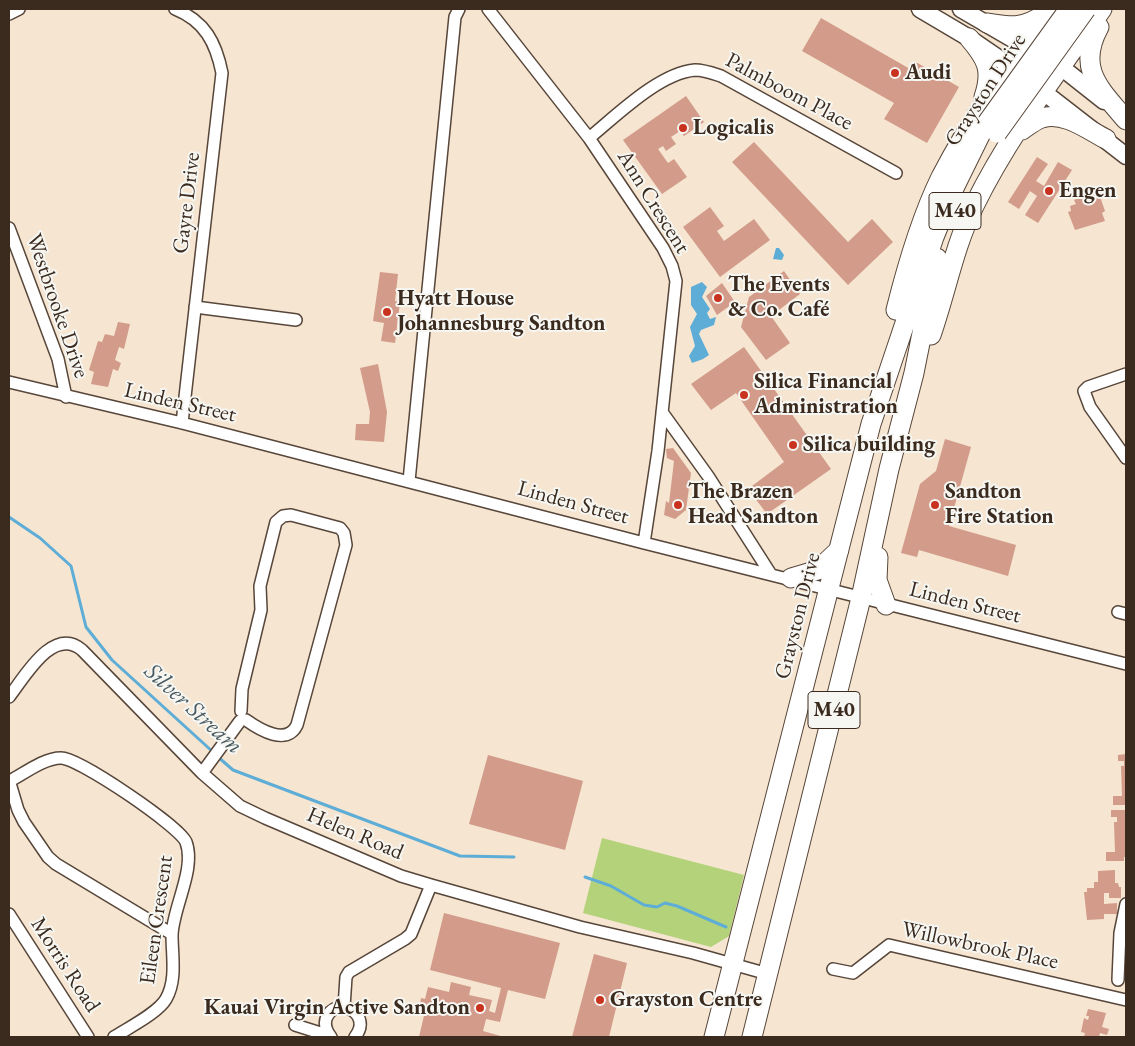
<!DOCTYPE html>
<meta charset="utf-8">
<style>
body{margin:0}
#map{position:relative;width:1135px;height:1046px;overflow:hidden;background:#f5e5d1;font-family:"EB Garamond",serif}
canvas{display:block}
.frame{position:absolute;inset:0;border:10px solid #3b2a1e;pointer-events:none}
</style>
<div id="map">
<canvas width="1135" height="1046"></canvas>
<div class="frame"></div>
</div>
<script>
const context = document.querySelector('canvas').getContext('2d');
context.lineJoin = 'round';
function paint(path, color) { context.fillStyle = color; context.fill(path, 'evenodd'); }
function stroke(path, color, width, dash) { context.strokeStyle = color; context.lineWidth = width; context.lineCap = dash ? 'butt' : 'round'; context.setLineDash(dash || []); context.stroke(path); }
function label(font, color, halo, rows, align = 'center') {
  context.font = font + ' "EB Garamond",serif'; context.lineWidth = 4; context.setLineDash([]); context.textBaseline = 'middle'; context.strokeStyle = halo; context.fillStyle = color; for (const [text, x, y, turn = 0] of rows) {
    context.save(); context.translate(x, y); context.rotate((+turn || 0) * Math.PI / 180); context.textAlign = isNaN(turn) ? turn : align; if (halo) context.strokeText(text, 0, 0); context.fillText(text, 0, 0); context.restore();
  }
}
paint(new Path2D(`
 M602,838L744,875L729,936L711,947L583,913Z`), '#b3d279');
paint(new Path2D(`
 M776,248H779L784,255L782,260L773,259Z
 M702,282L707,287L702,297L710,309L707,313L710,319L716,317L714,325L701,330L699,334L709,355L703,359L692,363L689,356L695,346L690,327L697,314L691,305V287Z`), '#5dadd7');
stroke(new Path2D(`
 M9,517L40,538L71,566L86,627L112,660L213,752
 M218,757L233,770L460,856L514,857
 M585,877L611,886L644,905L657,907L665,903L677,906L726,927`), '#5dadd7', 3);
paint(new Path2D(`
 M821,18L910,69L914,61L959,87L927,143L884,119L894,103L802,51Z
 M686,96L704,122L684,136L680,131L671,137L676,144L666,151L663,146L658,149L668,163L674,159L687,177L662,194L623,140Z
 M754,142L848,242L872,219L893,242L848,285L732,162Z
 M1037,157L1048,164L1036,181L1044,186L1058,162L1072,170L1038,223L1025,215L1037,196L1030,191L1019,209L1008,202Z
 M1098,191L1105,211L1102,213L1105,221L1075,230L1068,212L1071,211L1070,206L1076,204L1074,200Z
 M710,207L724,226L717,231L724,241L754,219L770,240L720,277L683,227Z
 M784,271L800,294L771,316L790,343L766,360L741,327L749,297Z
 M380,272L398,274L395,301L400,302L395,343L381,341L384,323L373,321Z
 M722,283L735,302L717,315L706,296Z
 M118,322L130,324L124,349L119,347L115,360L121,363L118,371L113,369L108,387L91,384L94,372L89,370L98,341L102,342L105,334L114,336Z
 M744,347L831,469L767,514L748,489L784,462L736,393L711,410L691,384Z
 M378,364L387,412L384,442L355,440L356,424H369L370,412L360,368Z
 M945,439L971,447L949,526L1016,545L1008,576L919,550L917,557L901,553L920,484L936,471Z
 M673,448L691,473L686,510L675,519L664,515L666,501L669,503L674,461L667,458L666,449Z
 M1126,754V805H1113V796H1122L1121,766H1124V761H1118V755Z
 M488,755L583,781L565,850L469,824Z
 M1111,810H1126V857H1124V861H1106V852H1115L1114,822H1117V817H1111Z
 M1115,870V883H1118L1119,887H1121V898H1109V893H1104V904L1117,903V914H1104V919L1087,920L1084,892H1087V888H1094V882H1098V871Z
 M444,913L560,943L545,999L508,990L500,1022L486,1019L483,1031L504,1037H419L426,1007L420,1005L421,998L425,999L428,987L449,992L451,982L471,987L469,995L492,1000L489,1011L495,1013L501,988L430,970Z
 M594,954L627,963L609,1037H572Z
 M1088,1009L1106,1013L1102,1027L1109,1029L1107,1035L1100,1033L1099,1037H1084L1085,1033L1081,1032L1084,1018L1088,1020L1089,1016H1086Z`), '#d29b8a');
const street = new Path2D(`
 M175,9C205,21 216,43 222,73L182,423
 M488,9L589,138L663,248L672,266L676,281L658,451L644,543
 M9,14L19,9
 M589,138C616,116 659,73 695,70C704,70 712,73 721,76L896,173
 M9,228L58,359L66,397
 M195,307L296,320
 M1126,374L1088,387L1084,391L1090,407L1126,458
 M9,382L182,423L644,543L1126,664
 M662,412L708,476L770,573
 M409,481L455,17L459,9
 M1118,612L1126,614
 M9,697C24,678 53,625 82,650L202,773L240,806L265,818L401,876L431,885L580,927L693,953L768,974
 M241,711L242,689L261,610L260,586L276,522L283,516L291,515L340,528L344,533L346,545L297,725C287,746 260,730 246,720
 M202,773L240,721
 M9,780L18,810L24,822L48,857L56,864L172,934
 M10,781C25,773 44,758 61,758C79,758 179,826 186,842C196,869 173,907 172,935C172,956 177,980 166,999C158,1013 128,1028 114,1037
 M9,914L88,1037
 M833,969L853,973L889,945L1126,1000
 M1118,980L1120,933L1126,904
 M344,1007L346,977L349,972L405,939L411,934L431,885
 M295,1025L330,1036
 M331,1037C327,1032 324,1026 326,1019C335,994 374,1013 355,1037`);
const secondary = new Path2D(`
 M920,9L969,38L1010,66L1126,156
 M961,9L1061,67L1104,101`);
const primary = new Path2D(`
 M987,23C1013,27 1022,29 1045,14
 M1099,27C1076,69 1100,89 1126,120
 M969,38C987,59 993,70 984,97
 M1022,130C1028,126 1035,120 1042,118C1064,111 1088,130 1106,139
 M896,310C907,266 921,218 941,177C972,117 1012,63 1052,9
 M931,335C946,292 954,247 974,206C1008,136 1057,73 1102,9
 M878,557L877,580L886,605
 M791,578L818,570L839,550
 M714,1037L871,424L934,237L953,190L984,127
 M752,1037L861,598L889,469L914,373L937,258`);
stroke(street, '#574639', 14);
stroke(secondary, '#574639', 19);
stroke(primary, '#574639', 21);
stroke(street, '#fff', 11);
stroke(secondary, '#fff', 16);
stroke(primary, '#fff', 19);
const primaryBridge = new Path2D(`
 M984,127L1069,9
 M997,133L1086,9`);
stroke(primaryBridge, '#574639', 21, []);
stroke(primaryBridge, '#fff', 19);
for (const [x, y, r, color] of [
 [895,73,5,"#c8321e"],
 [683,128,5,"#c8321e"],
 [1049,191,5,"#c8321e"],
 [718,298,5,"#c8321e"],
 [387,312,5,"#c8321e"],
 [744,395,5,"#c8321e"],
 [793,445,5,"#c8321e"],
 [678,505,5,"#c8321e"],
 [935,505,5,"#c8321e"],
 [600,1000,5,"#c8321e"],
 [480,1008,5,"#c8321e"]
]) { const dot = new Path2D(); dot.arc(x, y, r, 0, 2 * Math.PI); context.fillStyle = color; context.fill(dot); stroke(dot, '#f6f6f2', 2); }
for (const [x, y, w] of [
 [955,211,52],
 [834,710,52]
]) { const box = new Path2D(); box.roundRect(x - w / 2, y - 18.5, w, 37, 4); context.fillStyle = '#f6f6f2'; context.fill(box); stroke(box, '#3b2a1e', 1); }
label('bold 21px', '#3b2a1e', null, [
 ["M40",955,211],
 ["M40",834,710]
]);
label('bold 22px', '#3b2a1e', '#f6f6f2', [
 ["Audi",905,73],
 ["Logicalis",693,128],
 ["Engen",1059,191],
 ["The Events",728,285],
 ["& Co. Café",728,310],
 ["Hyatt House",397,299],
 ["Johannesburg Sandton",397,324],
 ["Silica Financial",754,382],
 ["Administration",754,407],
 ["Silica building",803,445],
 ["The Brazen",688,492],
 ["Head Sandton",688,517],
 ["Sandton",945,492],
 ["Fire Station",945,517],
 ["Grayston Centre",610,1000],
 ["Kauai Virgin Active Sandton",470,1008,"right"]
], 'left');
label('22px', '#3b2a1e', '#f6f6f2', [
 ["Grayston Drive",986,90,-57],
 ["Palmboom Place",789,92,28],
 ["Ann Crescent",653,202,58],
 ["Gayre Drive",187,203,-83],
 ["Westbrooke Drive",57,306,71],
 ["Linden Street",180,403,13],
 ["Linden Street",573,503,15],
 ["Linden Street",965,603,14],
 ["Grayston Drive",798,616,-76],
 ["Helen Road",355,834,23],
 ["Eileen Crescent",157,920,-82],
 ["Willowbrook Place",980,946,12],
 ["Morris Road",65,965,57]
]);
label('italic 24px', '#47585f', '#f6f6f2', [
 ["Silver Stream",193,709,42]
]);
</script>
